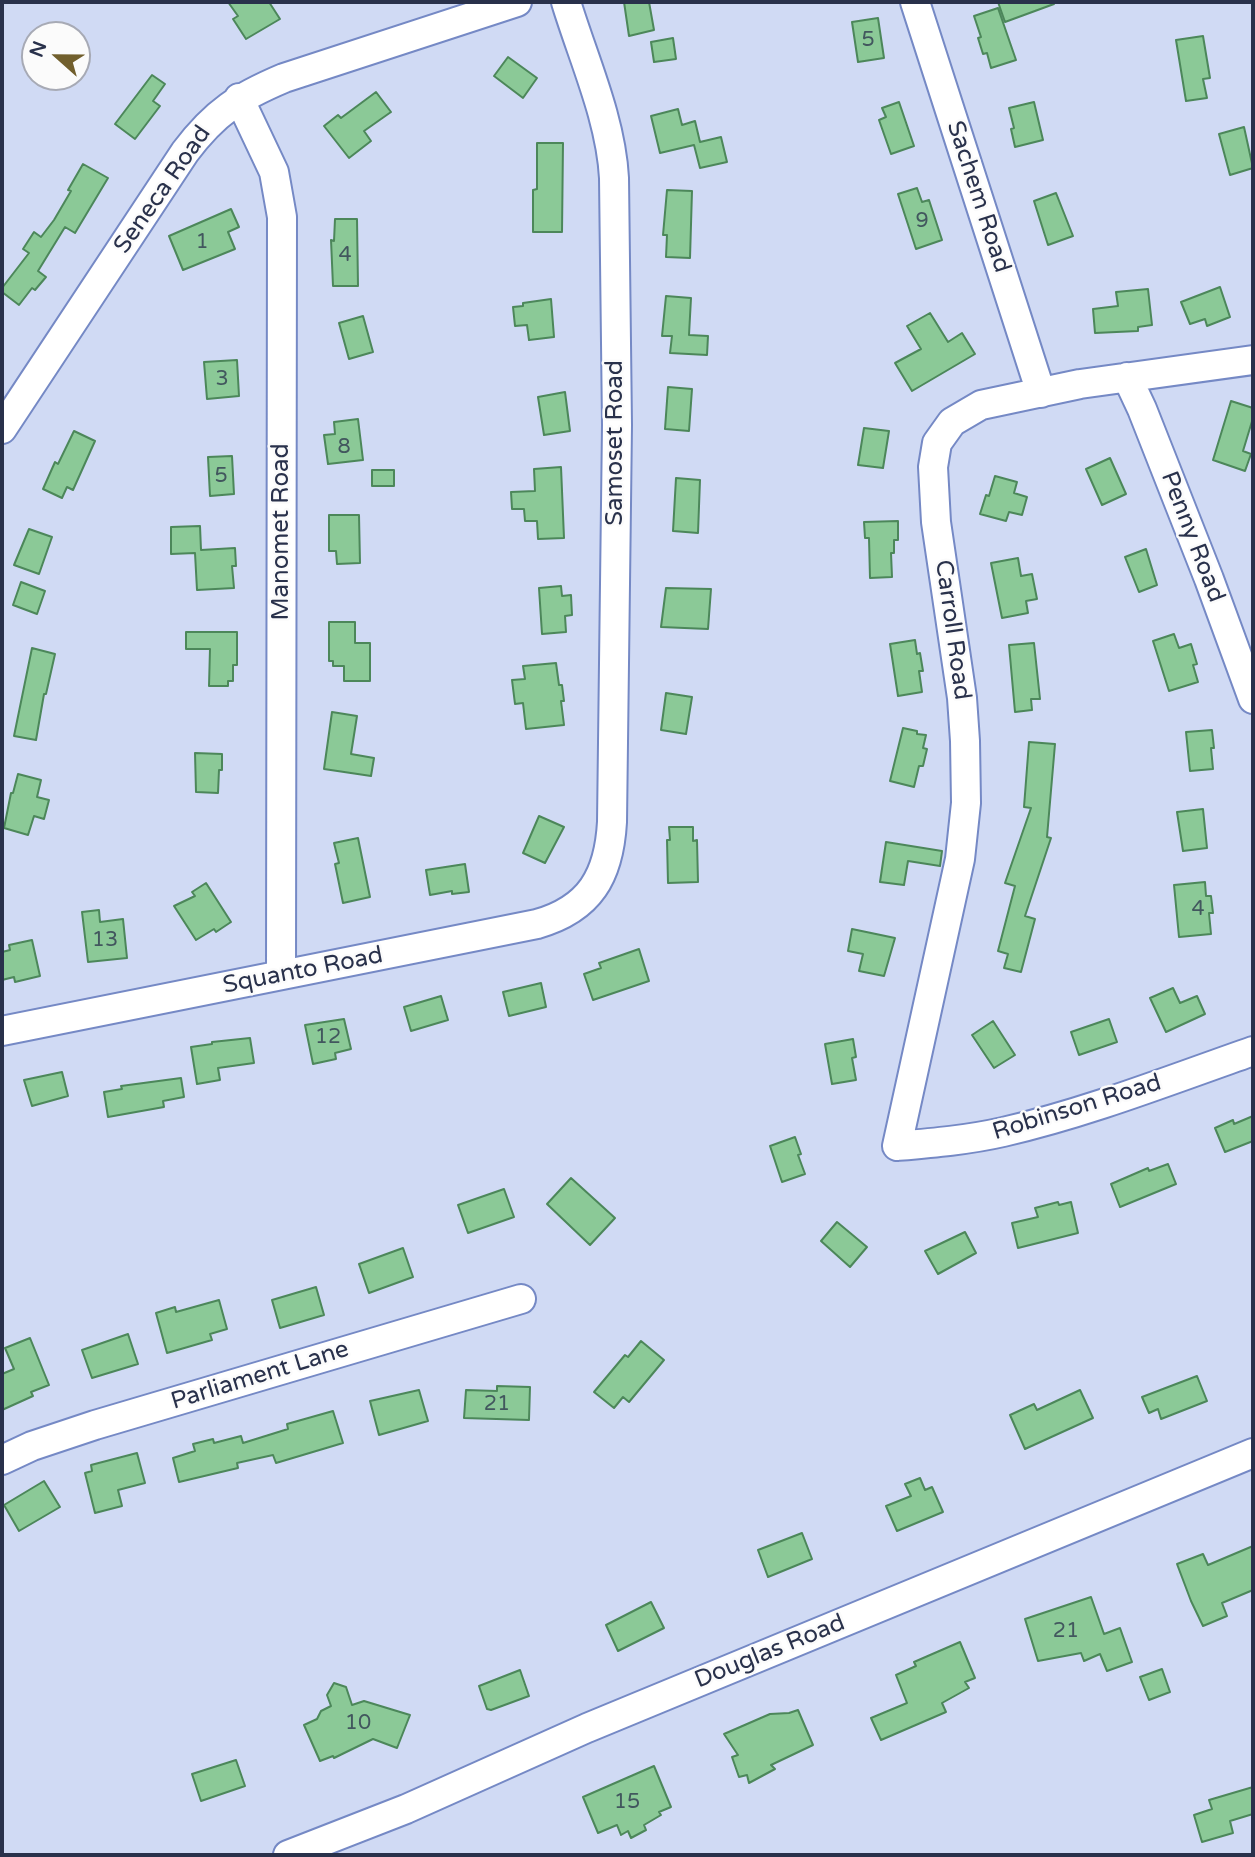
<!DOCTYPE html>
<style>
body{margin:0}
#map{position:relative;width:1255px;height:1857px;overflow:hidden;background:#d0daf4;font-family:"Varela Round",sans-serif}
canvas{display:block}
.frame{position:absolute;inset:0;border:4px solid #29314b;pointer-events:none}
.north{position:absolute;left:21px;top:21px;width:70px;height:70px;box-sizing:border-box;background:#fbfbfb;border:2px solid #a7aab5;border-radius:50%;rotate:291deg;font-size:19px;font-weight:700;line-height:28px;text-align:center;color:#29314b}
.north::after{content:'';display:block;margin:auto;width:24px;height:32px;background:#715f2d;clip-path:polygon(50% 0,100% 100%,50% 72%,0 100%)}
</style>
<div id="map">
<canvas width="1255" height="1857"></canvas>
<div class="frame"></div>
<div class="north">N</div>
</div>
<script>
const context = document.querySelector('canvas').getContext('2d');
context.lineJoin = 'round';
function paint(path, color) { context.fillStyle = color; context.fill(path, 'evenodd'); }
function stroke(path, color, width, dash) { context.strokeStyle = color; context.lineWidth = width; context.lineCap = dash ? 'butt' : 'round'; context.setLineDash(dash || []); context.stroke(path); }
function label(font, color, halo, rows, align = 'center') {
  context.font = font + ' "Varela Round",sans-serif'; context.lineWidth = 5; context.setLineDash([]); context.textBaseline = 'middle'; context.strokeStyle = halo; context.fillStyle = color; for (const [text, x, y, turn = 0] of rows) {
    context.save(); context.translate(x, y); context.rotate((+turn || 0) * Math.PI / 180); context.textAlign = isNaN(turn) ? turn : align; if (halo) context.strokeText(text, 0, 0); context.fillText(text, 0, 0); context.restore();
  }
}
const building = new Path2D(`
 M228,2H269L280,19L246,39L233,19L238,16Z
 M624,2H649L654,30L629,36Z
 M998,2H1054V4L1005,22Z
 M998,8L1016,60L991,68L987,53L983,54L978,38L981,37L974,16Z
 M878,18L884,58L858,62L852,22Z
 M1203,36L1210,78L1203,79L1207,98L1186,101L1176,40Z
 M673,38L676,59L654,62L651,42Z
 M508,57L537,78L523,98L494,76Z
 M152,75L165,84L153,101L160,106L135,139L115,124Z
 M376,92L391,112L364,131L371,141L349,158L324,126L338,115L341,118Z
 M899,102L914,146L891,154L879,120L886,117L882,108Z
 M1034,102L1043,140L1015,147L1011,129L1014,128L1009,108Z
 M678,109L682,125L695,121L700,142L721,137L727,162L700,168L694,145L660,153L651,116Z
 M1244,127L1253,168L1230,175L1219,134Z
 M537,143H563L562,232H533V190L537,189Z
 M83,164L108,178L75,233L65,227L38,271L46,277L35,290L32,288L19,305L2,292V288L29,253L23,249L34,232L41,237L54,220L71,191L68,190Z
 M917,188L922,202L929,200L942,240L916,249L898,194Z
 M667,190L692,191L690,258L666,257L667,235H663Z
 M1056,193L1073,236L1048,245L1034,201Z
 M231,209L239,227L228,232L235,249L183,270L169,236Z
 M335,219H357L358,286H333L331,240L334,241Z
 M1220,287L1230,317L1207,326L1205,319L1190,324L1181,302Z
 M1148,289L1152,325L1138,327V331L1095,333L1093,309L1118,306L1116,292Z
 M666,296L691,298L689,335L708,336L707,355L670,353L672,336H662Z
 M551,299L554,337L529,340L527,325L515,326L513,307L523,306V303Z
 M930,313L948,342L962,333L975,354L912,391L895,363L921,349L907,326Z
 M363,316L373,352L349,359L339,323Z
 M237,360L239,396L207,399L204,362Z
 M668,387L692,389L689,431L665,429Z
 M565,392L570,431L544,435L538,397Z
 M1231,401L1253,408V418L1243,451L1251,454L1245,471L1213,460Z
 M358,419L363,460L328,464L324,435L335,434L334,422Z
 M864,428L889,431L883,468L858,465Z
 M74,431L95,441L73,490L67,487L62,498L43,489L55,462L58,464Z
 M232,456L234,494L210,496L208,457Z
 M1110,458L1126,494L1102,505L1086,469Z
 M561,467L564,538L538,539L537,521H525L524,509H512L511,492L535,491L534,469Z
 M372,470H394V486H372Z
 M995,476L1017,482L1014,493L1027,497L1022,515L1009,512L1006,521L980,514L986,495L989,496Z
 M676,478L700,480L698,533L673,531Z
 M329,515H359L360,563L337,564L336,551H329Z
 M898,521V540H894V553H891L892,577L870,578L869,538H865L864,522Z
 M200,526L201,550L235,548L236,566H232L234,588L197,590L195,553L171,554V527Z
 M29,529L52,537L39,574L14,565Z
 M1146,549L1157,585L1139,592L1125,557Z
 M1018,558L1021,576L1032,574L1037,599L1026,601L1028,613L1002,618L991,563Z
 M21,582L45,591L37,614L13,605Z
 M561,586L562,596L571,595L572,615L565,616L566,632L542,634L539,588Z
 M666,588L711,589L708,629L661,627Z
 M329,622H355V643H370V681H344V666H333V661H329Z
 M186,632H237V665H233V681H228V686H209L210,649H186Z
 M1174,634L1179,648L1191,644L1197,664L1193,665L1198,682L1169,691L1153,641Z
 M915,640L917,654L920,653L923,671H919L922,692L898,696L890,644Z
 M1034,643L1040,699H1031L1032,710L1015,712L1009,645Z
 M32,648L55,654L46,694H44L36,740L14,736Z
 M556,663L559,685H562L564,701H561L564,725L526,729L523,703L515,704L512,680L525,679L523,666Z
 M666,693L692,697L686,734L661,730Z
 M332,712L357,716L351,754L374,758L371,776L324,769Z
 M903,728L917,731V734L926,735L923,748L927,749L923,766H919L914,787L890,781Z
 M1212,730L1214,748H1211L1213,769L1190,771L1186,732Z
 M1029,742L1055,744L1047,837L1051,838L1025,916L1035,919L1021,972L1004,968L1008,954L998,951L1015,886L1005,883L1031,808L1024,807Z
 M195,753L222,754V770H219L218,793L196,792Z
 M18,774L41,780L37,797L49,800L44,819L34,816L28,835L4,828L11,793H13Z
 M1203,809L1207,848L1183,851L1177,812Z
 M539,816L564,827L545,863L523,853Z
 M669,827H693V841L697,840L698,882L668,883L667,840H670Z
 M358,838L370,897L343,903L335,864L339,863L334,843Z
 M886,842L942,851L940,866L908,861L904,885L880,882Z
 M465,864L469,892L452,894V891L430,895L426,870Z
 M1205,882L1206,896H1211L1213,913H1209L1211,934L1179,937L1174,885Z
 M206,883L231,922L216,932L214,929L196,940L174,906L195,896L192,892Z
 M99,910L100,922L123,919L127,958L88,962L82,912Z
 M852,929L895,938L884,976L859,971L863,954L848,951Z
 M32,940L40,976L15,982L14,977L2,980V952L10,950L9,945Z
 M639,949L649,981L593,1000L584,974L601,968L599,963Z
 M541,983L546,1007L509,1016L503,992Z
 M1173,988L1180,1003L1197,996L1205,1014L1166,1032L1150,998Z
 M441,996L448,1020L411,1031L404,1007Z
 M344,1019L351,1049L335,1053L336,1059L313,1064L305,1025Z
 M1109,1019L1117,1042L1079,1055L1071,1032Z
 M993,1021L1015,1055L994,1068L972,1035Z
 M250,1038L254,1063L218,1068L220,1080L197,1084L191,1047L212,1044V1042Z
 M853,1039L856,1057L852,1058L856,1080L832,1084L825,1044Z
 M62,1072L68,1096L32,1106L24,1080Z
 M181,1078L184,1097L163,1101L164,1107L108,1117L104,1092L122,1089L121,1086Z
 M1253,1116V1141L1225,1152L1215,1128L1233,1120L1234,1124Z
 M795,1137L801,1154L798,1155L805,1174L782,1182L770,1146Z
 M1168,1164L1176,1184L1120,1207L1111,1184L1148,1168L1149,1171Z
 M571,1178L615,1218L590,1245L547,1204Z
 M504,1189L514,1217L468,1233L458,1205Z
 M1058,1202L1059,1205L1071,1202L1078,1233L1018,1248L1012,1223L1038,1217L1035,1208Z
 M837,1222L867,1247L850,1267L821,1241Z
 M965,1232L976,1253L938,1274L925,1251Z
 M403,1248L413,1277L369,1293L359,1264Z
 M316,1287L324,1315L280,1328L272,1300Z
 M219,1300L227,1329L210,1334L212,1340L167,1353L156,1313L175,1307L176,1312Z
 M128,1334L138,1364L92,1378L82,1350Z
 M30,1338L49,1385L31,1392L33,1396L2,1410V1374L14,1369L5,1348Z
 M641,1341L664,1360L629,1402L623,1397L614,1408L594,1392L625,1355L628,1357Z
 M1197,1376L1207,1401L1161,1419L1158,1409L1149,1413L1142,1397Z
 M497,1386L530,1387L529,1420L464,1418L466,1390L497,1391Z
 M419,1390L428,1421L379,1435L370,1401Z
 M1080,1390L1093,1418L1025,1449L1010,1415L1034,1404L1037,1410Z
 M333,1411L343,1443L276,1463L273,1455L237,1463L238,1468L179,1482L173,1458L195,1451L193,1444L213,1439L214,1443L241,1436L243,1443L288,1429L287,1424Z
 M137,1453L145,1483L118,1490L122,1506L95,1513L85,1473L92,1471L91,1465Z
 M920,1478L925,1490L932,1487L943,1512L897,1531L886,1506L911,1496L905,1484Z
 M44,1481L60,1507L19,1531L4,1505Z
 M802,1533L812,1559L768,1577L758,1550Z
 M1253,1546V1590L1222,1603L1227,1616L1203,1626L1191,1601L1177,1564L1203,1554L1208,1565Z
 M1091,1597L1104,1634L1120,1628L1132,1662L1107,1671L1100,1654L1084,1661L1081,1653L1038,1661L1025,1619Z
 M651,1602L664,1628L618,1651L606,1625Z
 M960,1642L975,1678L965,1682L969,1688L942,1703L946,1712L881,1740L871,1718L907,1703L896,1675L916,1666L914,1662Z
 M1162,1669L1170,1692L1149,1700L1140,1677Z
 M520,1670L529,1696L491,1710L487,1709L479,1686Z
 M334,1683L346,1687L352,1705L364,1701L410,1715L397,1748L373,1739L334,1758L333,1756L320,1761L304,1725L317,1719L321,1711L331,1706L327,1695Z
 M798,1710L813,1745L771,1765L775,1769L749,1783L747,1775L739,1777L732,1757L738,1755L724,1734L770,1714L789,1713Z
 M236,1760L245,1786L201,1801L192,1774Z
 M654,1766L671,1807L659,1812L661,1815L644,1825L646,1830L631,1838L628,1831L621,1835L617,1825L598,1833L583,1797Z
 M1253,1787V1814L1230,1821L1233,1833L1202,1842L1194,1815L1212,1809L1209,1800Z`);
paint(building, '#8bc997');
stroke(building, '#4c875a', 2);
const minor = new Path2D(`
 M915,2L1041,393
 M239,98L274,172L282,217L281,975
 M1253,360L1080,384L981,405L952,422L937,443L933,467L936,522L962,698L965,741L966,803L960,859L897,1146C932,1143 968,1140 1003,1132C1089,1112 1170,1080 1253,1051
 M1127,377L1142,409L1209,579L1253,699
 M2,429L185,152C215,112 239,97 284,78L517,2
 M2,1031L537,924C590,909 609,876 612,822L617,425L614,178C611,119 583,58 566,2
 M2,1460L32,1446L95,1425L521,1299
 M288,1855L406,1809L587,1728L1253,1453`);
stroke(minor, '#7589c5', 32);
stroke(minor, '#fff', 28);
label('21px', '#42575e', null, [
 ["5",868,40],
 ["9",922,221],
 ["1",202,242],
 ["4",345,255],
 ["3",222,379],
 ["8",344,447],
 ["5",221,476],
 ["4",1198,909],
 ["13",105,940],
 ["12",328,1037],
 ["21",497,1404],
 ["21",1066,1631],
 ["10",358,1723],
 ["15",627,1802]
]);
label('24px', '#29314b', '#fbfbfb', [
 ["Seneca Road",163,190,-55],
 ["Sachem Road",978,197,72],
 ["Samoset Road",616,443,-90],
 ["Manomet Road",282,532,-90],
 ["Penny Road",1192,537,69],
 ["Carroll Road",952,630,82],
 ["Squanto Road",303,971,-11],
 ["Robinson Road",1077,1108,-17],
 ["Parliament Lane",260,1376,-17],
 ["Douglas Road",770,1652,-22]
]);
</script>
